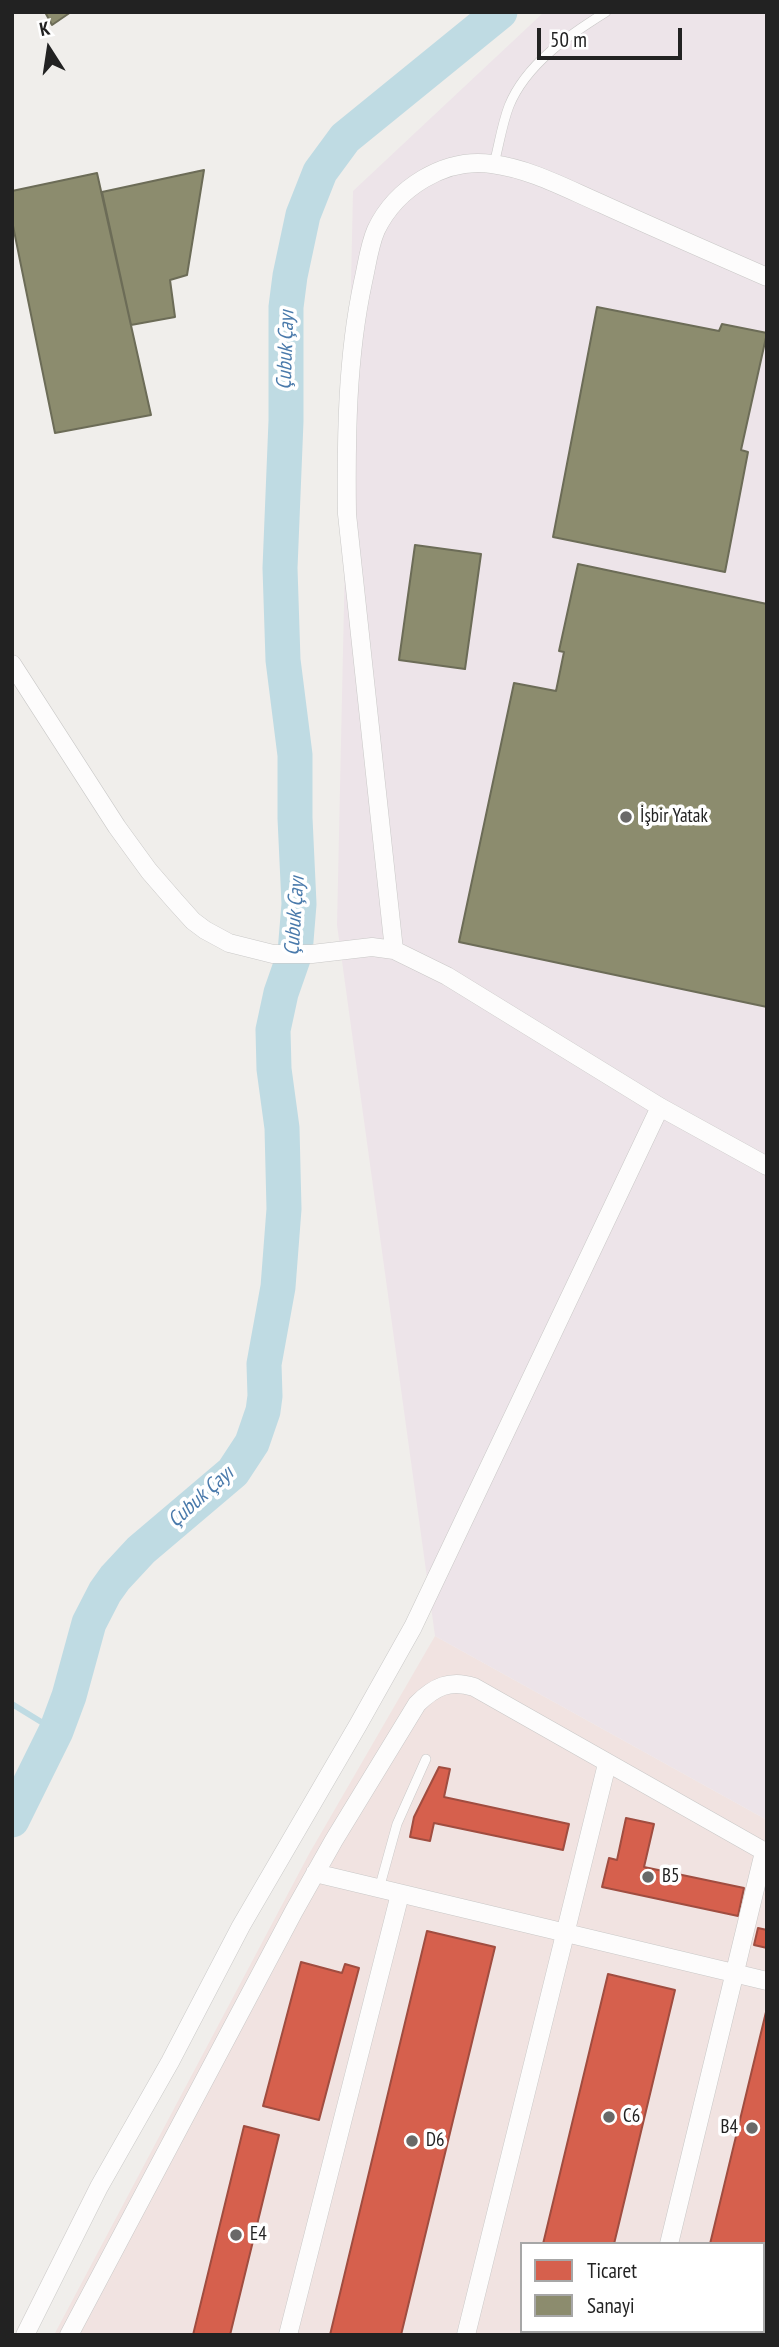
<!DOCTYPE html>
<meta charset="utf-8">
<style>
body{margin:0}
#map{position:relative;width:779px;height:2347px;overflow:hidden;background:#f0eeeb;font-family:"PT Sans Narrow",sans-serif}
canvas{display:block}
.frame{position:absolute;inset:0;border:14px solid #222;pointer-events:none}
.legend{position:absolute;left:520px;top:2242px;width:245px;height:91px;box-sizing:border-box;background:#fff;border:2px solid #a7a7a7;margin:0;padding:9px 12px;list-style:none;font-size:21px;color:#222}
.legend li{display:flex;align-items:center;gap:14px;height:35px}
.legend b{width:35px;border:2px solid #a7a7a7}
.north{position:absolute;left:14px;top:14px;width:70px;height:70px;-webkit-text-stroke:5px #fff;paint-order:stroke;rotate:348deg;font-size:19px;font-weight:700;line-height:28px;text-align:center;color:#222}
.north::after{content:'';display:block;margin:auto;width:24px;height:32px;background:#222;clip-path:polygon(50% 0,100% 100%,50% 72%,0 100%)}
.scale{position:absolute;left:537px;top:28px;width:145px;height:32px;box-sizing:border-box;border:4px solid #222;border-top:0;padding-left:9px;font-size:21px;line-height:24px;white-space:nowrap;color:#222;-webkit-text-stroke:5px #fff;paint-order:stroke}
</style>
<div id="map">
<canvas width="779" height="2347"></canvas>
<div class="frame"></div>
<ul class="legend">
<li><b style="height:19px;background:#d6604d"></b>Ticaret</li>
<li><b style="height:19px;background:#8c8c6e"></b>Sanayi</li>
</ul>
<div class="north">K</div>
<div class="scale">50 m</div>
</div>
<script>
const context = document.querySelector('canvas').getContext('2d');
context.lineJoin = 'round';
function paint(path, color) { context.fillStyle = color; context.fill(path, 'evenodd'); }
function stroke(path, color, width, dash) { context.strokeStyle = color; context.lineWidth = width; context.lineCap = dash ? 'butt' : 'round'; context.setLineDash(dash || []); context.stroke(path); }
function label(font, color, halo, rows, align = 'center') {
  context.font = font + ' "PT Sans Narrow",sans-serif'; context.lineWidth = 7; context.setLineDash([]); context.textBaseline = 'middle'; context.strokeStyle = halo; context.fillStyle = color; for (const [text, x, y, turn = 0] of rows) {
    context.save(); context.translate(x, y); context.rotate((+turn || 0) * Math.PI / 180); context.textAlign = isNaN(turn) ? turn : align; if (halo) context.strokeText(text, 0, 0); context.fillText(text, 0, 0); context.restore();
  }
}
paint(new Path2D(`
 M435,1636L767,1820V2335H54L309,1854ZM522,2244H763V2331H522Z`), '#f1e3e1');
paint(new Path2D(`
 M544,12H767V1820L435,1636L337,925L353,191Z`), '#ede4e9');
const shops = new Path2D(`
 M439,1767L450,1769L444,1797L569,1824L563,1850L434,1823L430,1841L410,1837L414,1817Z
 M626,1818L654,1824L644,1867L744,1888L738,1916L602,1887L609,1858L617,1860Z
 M758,1928L767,1930V1948L754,1945Z
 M427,1931L495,1947L401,2335H330Z
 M301,1962L342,1973L345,1964L359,1968L319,2120L263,2106Z
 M608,1974L675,1990L614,2244H543Z
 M766,2012L767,2304L763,2318V2244H710Z
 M244,2126L279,2135L230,2335H193Z
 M522,2330V2331H593L592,2335H521Z
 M689,2331H760L759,2335H688Z`);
paint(shops, '#d6604d');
stroke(shops, '#a04d40', 2);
const industry = new Path2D(`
 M45,12H71L52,25Z
 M204,170L187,275L170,280L175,317L131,325L102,192Z
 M97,173L151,415L55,433L12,221V191Z
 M597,307L719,331L722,324L767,333L741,450L748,452L725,572L553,537Z
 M415,545L481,554L465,669L399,660Z
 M578,564L767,604V1007L459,942L514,683L556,691L564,652L559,651Z`);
paint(industry, '#8c8c6e');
stroke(industry, '#6c6c57', 2);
stroke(new Path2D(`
 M12,1704L56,1731`), '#bfdbe3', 6);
stroke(new Path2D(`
 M12,1820L56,1731L69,1696L89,1623L105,1592L115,1578L141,1550L233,1472L252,1443L263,1411L265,1396L264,1364L278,1287L284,1209L282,1128L274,1069L273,1030L281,993L295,953L299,904L295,818V755L283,660L280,568L286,421V307L290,276L303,215L320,172L345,138L500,12`), '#bfdbe3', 35);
const lane = new Path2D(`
 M494,164C499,145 502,124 509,106C526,64 569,35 606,12
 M379,1889L397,1824L426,1759`);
const street = new Path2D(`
 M12,664L117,827L149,871L175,901L193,921L205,930L229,943L273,954H312L372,947L394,950L447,976L660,1107L767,1166
 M394,950L347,514C346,436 347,357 363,282C367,265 369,246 376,230C396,188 445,157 492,164C531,169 567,189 602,204C657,229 712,253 767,277
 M315,1873L767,1981
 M669,2244L764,1852
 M25,2335L99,2187L170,2062L241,1926L358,1725L413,1627L660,1107
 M69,2335L294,1911L334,1840L417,1704C434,1687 450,1679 474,1687L767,1853
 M288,2335L400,1894
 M466,2335L607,1764
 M647,2335L648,2331`);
stroke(lane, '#c9c8c7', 10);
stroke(street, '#c9c8c7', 19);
stroke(lane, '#fdfcfc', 9);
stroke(street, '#fdfcfc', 18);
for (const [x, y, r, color] of [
 [626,817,7,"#6a6968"],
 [648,1877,7,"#6a6968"],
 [609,2117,7,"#6a6968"],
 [752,2128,7,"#6a6968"],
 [412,2141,7,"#6a6968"],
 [236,2235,7,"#6a6968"]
]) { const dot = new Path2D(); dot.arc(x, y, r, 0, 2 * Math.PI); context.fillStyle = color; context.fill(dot); stroke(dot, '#fff', 2.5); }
label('19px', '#222', '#fff', [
 ["İşbir Yatak",640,817],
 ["B5",662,1877],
 ["C6",623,2117],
 ["B4",738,2128,"right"],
 ["D6",426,2141],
 ["E4",250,2235]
], 'left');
label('italic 21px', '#4a7aab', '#fff', [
 ["Çubuk Çayı",286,350,-88],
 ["Çubuk Çayı",295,916,-86],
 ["Çubuk Çayı",201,1497,-42]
]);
</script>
